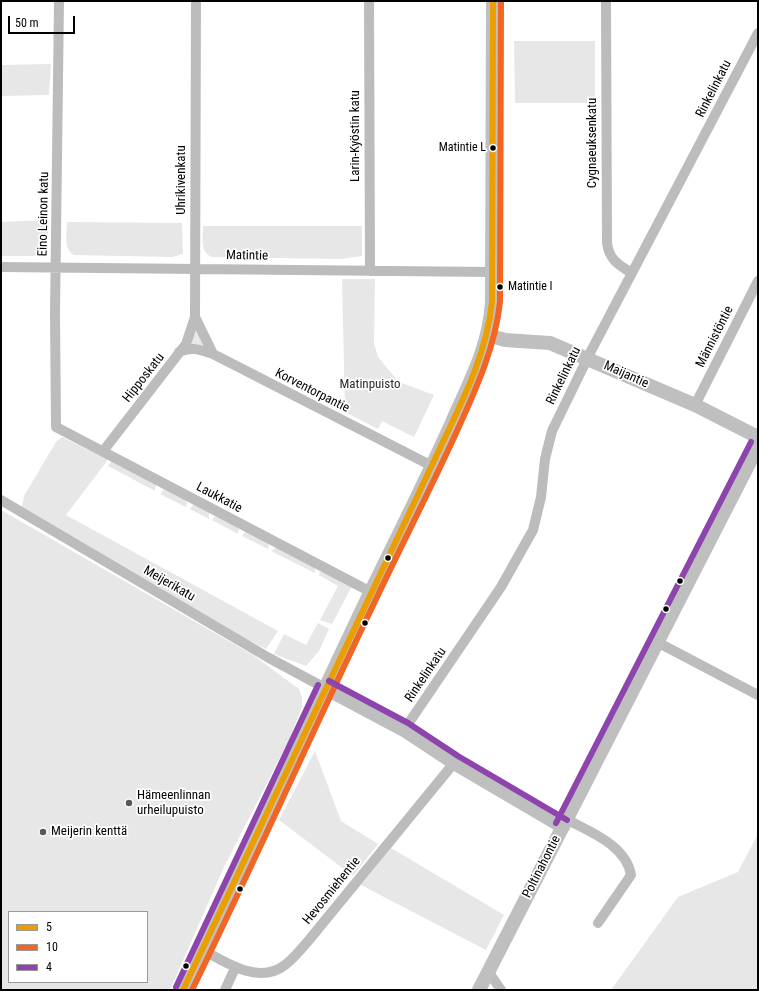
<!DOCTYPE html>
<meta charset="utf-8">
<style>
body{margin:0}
#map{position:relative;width:759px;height:991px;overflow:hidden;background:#fff;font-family:"Roboto Condensed",sans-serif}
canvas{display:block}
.frame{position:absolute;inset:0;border:2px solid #000;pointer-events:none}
.legend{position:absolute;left:8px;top:911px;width:140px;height:72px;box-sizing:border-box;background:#fff;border:1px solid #999;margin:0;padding:5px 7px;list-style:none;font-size:12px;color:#000}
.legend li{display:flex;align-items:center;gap:8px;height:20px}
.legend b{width:20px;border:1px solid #999}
.scale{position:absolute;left:8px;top:16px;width:67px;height:18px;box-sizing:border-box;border:2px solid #000;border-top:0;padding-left:5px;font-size:12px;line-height:14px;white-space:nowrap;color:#000;-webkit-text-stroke:3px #fff;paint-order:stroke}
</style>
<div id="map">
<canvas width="759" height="991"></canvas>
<div class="frame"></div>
<ul class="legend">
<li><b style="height:5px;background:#eb9e00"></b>5</li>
<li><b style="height:5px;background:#f26522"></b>10</li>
<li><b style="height:5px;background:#8e44ad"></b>4</li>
</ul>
<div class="scale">50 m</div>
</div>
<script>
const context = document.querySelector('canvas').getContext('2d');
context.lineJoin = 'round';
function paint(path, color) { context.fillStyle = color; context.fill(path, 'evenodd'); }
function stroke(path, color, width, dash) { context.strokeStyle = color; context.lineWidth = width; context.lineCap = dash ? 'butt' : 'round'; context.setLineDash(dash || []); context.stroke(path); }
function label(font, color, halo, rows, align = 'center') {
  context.font = font + ' "Roboto Condensed",sans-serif'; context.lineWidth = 3.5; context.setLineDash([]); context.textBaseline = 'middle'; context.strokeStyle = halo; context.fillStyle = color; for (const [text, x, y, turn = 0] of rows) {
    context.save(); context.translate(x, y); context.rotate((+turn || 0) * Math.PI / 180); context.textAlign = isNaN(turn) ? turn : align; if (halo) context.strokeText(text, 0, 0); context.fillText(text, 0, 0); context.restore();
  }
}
paint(new Path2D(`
 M514,41H595V103H515Z
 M51,64L49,95L1,96V65Z
 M49,220L46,256H1V222Z
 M67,222L182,223L183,254L172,257L74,255C63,249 67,234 67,222Z
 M203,226H362V256L340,259L212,257C199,252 203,237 203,226Z
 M342,279H375L374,343L378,357L399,382L434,395L414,437L382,421L378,429L345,412Z
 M196,328L204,346L192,344L191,342Z
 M62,437L107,459V461L66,515L278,631L266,649L238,635L22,507L24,496L56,442Z
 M112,461L156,484L155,491L108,466Z
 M164,489L186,500L187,503L186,507L160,494Z
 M194,504L209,512V519L190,509Z
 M1,510L253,655L299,689L302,698V707L289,740L224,867L170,990H1ZM9,912H147V982H9Z
 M214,517H217L239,528L238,534L212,520Z
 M245,532H247L269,543L268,549L242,536Z
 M277,547L315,566V573L271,551Z
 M324,571L351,584V588L332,624L320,620L338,586L319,575L320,572Z
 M318,623L329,629L319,651L306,666L274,654L284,634L306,645Z
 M315,751L341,821L378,844L353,876L279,820Z
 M758,834V990H611L678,897L738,872Z
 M391,848L504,915L486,950L361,885Z`), '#e7e7e7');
stroke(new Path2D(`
 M59,1L55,313L56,427L371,592
 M196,1L195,317L213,354
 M369,1L370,271
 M606,1L607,243C609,259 618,265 632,273
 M1,267L492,272
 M179,352C191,346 200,350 213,354L432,466
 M695,405L758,281
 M104,450L186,344L195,317
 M1,500L269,658L325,688
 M657,642L758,695
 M404,730L501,587L533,530L541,497L545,459L552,431L591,351L758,33
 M566,819C590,832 626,845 631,875L598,923
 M203,950C227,963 259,985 285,965C294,958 302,948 309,940L454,763
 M488,971L501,990
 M225,990L235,968`), '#bcbcbc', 10);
stroke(new Path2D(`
 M488,335L505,340L550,343L695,405L758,437
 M325,688L404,730L454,763L563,827
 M183,990C248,858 307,724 371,591C399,534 427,478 453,420C471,379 489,347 492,302L493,1
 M479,990L758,446`), '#bfbfbf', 14);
stroke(new Path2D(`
 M183,990L433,463C457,411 486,360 492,302L493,1`), '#eb9e00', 6);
stroke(new Path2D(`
 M192,990C256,859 315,726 378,595C404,540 432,486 457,431C476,389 495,348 500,302L501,1`), '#f26522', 6);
stroke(new Path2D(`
 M329,681L408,723L458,756L567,820
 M556,823L751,442
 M176,987L318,685`), '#8e44ad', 6);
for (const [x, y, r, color] of [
 [493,148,3.5,"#000"],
 [500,287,3.5,"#000"],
 [388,558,3.5,"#000"],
 [680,581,3.5,"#000"],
 [666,609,3.5,"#000"],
 [365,623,3.5,"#000"],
 [129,803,4,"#595959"],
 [43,832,4,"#595959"],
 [240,889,3.5,"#000"],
 [186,966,3.5,"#000"]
]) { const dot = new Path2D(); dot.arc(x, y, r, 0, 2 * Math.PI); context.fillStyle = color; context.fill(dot); stroke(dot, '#fff', 1.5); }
label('12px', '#000', '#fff', [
 ["Matintie L",486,148],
 ["Matintie I",508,287,"left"]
], 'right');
label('13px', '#000', '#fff', [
 ["Rinkelinkatu",714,89,-63],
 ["Larin-Kyöstin katu",356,136,-90],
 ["Cygnaeuksenkatu",593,143,-90],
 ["Uhrikivenkatu",182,180,-90],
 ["Eino Leinon katu",44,214,-89],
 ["Matintie",247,256,1],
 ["Männistöntie",715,337,-63],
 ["Maijantie",626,375,24],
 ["Rinkelinkatu",564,376,-64],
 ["Hipposkatu",144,378,-52],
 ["Korventorpantie",312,391,27],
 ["Laukkatie",219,498,28],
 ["Meijerikatu",169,584,30],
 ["Rinkelinkatu",426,675,-56],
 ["Poltinahontie",542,867,-63],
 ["Hevosmiehentie",332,891,-51]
]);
label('13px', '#2b2b2b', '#fff', [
 ["Matinpuisto",370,385]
]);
label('13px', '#000', '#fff', [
 ["Hämeenlinnan",137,796],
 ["urheilupuisto",137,811],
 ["Meijerin kenttä",51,832]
], 'left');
</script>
